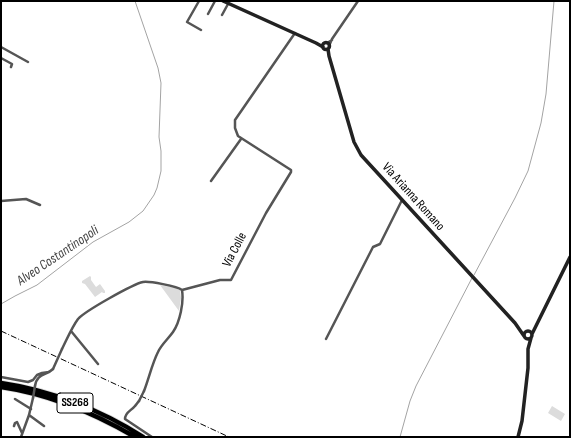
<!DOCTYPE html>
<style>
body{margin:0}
#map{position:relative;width:571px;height:438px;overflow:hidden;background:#fff;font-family:"Sofia Sans Condensed",sans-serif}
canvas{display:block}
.frame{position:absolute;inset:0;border:2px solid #000;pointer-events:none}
</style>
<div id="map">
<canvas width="571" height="438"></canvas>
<div class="frame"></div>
</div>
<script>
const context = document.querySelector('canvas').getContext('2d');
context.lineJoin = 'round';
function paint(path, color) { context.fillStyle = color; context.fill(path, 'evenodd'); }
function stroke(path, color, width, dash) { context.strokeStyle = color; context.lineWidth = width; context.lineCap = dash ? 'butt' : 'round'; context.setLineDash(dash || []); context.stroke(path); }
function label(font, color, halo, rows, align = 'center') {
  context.font = font + ' "Sofia Sans Condensed",sans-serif'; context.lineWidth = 3.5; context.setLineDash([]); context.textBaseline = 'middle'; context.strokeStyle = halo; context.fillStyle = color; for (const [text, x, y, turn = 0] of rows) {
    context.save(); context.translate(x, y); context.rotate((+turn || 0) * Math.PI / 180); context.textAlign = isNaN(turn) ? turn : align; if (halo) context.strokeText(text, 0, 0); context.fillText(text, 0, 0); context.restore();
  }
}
paint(new Path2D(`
 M90,276L91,277V280L96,287L100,284L105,291V293H103L102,292L95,297L85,284L82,283V281Z
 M160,285L176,288L180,290L181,298L179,311Z
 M552,406L565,414L561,421L548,413Z`), '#dcdcdc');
stroke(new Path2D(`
 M474,275L515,198L528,171L541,123L546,94L554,1
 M1,304L15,296L37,285L93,242L129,222L143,211L154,195L157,188L161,171V151L159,137L161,83L158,68L135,1
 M400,437L410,401L416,386L472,278`), '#a3a3a3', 1);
const highway = new Path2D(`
 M1,383C49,390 102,410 143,437
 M1,387C49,394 94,413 135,437`);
stroke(highway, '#dbdbdb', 6);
stroke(new Path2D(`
 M199,1L187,22L201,30
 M208,14L215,1
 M222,15L228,4
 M327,43L332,40
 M329,46L332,39L358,1
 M1,47L28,62
 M1,58L12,64L11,67
 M211,181L241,139
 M1,201L26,199L40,205
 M71,331L98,364
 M326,339L373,247L380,244L402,200
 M62,349C67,339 72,327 78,319C85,311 133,284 143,282C149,281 177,286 182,290L220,280H231L266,213L291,172V170L238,136L235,128V120L295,33
 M1,377L28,382L33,380L37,375L42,373L49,372
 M35,386C37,373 46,376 53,369
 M144,391C149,378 152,364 158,352C161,345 168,339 173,332C180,322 184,302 182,290
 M15,399L31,409
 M139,401C138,402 136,405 135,406C131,411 125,412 125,419L152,437
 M29,415L44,426
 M14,426L15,423L17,422L22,433
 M21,437L29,415L33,398`), '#555', 2.5);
stroke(new Path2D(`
 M223,1L316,43L323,47
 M322.5 46a3.5 3.5 0 1 1 7 0a3.5 3.5 0 1 1-7 0Z
 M328,49L329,56L354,142L361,155L515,323L524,336
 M524 335a4 4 0 1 1 8 0a4 4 0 1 1-8 0Z
 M532,334L570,257
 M518,437L522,421L528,368V349L531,338`), '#222', 3.5);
stroke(highway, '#000', 4.5);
stroke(new Path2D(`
 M1,331L229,437`), '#000', 1, [6, 2, 1, 2]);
stroke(new Path2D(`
 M53,369L62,349
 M33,398L35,386
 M139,401L144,391`), '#555', 2.5);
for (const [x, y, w] of [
 [75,403,36]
]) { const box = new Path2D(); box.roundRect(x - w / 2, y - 10, w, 20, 3); context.fillStyle = '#fff'; context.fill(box); stroke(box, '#000', 1); }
label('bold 12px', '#000', null, [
 ["SS268",75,403]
]);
label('13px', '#000', '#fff', [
 ["Via Arianna Romano",413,197,48],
 ["Via Colle",235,250,-62]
]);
label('italic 14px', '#444', '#fff', [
 ["Alveo Costantinopoli",58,256,-34]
]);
</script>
